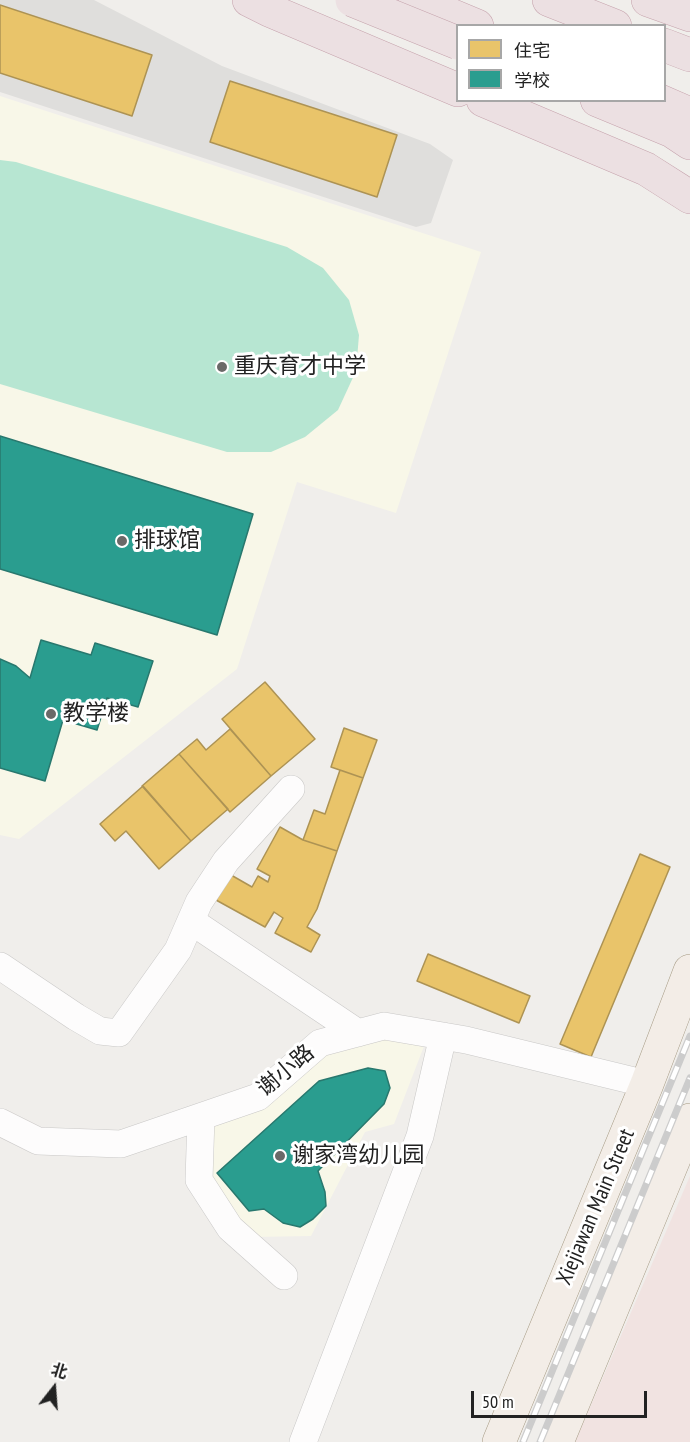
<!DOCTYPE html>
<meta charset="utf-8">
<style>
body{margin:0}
#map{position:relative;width:690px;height:1442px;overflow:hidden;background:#f0eeeb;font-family:"PT Sans Narrow","Noto Sans SC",sans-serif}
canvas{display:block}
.legend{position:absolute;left:456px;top:24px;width:210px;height:78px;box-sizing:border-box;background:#fff;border:2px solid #a7a7a7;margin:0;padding:8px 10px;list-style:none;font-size:18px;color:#222}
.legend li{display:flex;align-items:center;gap:12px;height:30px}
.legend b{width:30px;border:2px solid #a7a7a7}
.north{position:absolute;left:24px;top:1358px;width:60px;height:60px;-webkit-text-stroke:4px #fff;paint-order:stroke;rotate:17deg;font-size:16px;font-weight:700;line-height:24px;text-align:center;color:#222}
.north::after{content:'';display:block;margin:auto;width:21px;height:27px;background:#222;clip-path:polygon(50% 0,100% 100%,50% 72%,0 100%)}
.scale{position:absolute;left:471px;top:1391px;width:176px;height:27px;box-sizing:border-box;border:3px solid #222;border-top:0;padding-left:8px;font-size:18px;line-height:21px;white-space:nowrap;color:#222;-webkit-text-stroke:4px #fff;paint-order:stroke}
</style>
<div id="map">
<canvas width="690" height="1442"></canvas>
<ul class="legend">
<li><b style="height:16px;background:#e9c46a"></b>住宅</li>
<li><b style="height:16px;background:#2a9d8f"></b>学校</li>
</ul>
<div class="north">北</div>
<div class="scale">50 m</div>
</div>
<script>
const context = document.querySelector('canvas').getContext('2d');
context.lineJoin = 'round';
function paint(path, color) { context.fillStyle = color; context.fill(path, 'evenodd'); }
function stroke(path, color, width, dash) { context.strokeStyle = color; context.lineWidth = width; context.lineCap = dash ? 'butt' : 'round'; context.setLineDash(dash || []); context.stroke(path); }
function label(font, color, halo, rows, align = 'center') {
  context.font = font + ' "PT Sans Narrow","Noto Sans SC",sans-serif'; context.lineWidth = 6; context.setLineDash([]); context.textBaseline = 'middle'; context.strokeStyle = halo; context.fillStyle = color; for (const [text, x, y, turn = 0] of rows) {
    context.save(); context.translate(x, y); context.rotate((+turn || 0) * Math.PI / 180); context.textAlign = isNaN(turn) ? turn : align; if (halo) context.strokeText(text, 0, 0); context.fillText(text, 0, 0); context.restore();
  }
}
paint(new Path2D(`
 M0,0H94L222,66L430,144L453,160L431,223L416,227L0,92Z`), '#dfdedc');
paint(new Path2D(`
 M690,1176V1442H575Z`), '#f1e3e1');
paint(new Path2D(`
 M0,96L481,252L396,513L297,482L237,669L19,839L0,835Z
 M385,1033L426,1041L394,1124L365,1132L311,1236L252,1237L207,1181L208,1126L325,1050Z`), '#f8f7e8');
paint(new Path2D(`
 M0,160L16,162L287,247L323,268L349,300L359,335L356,371L338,410L305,437L271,452H227L0,384Z`), '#b7e6d2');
const homes = new Path2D(`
 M0,5L152,55L132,116L0,73Z
 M230,81L397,135L377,197L210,142Z
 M265,682L315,739L271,776L222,719Z
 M344,728L377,740L363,778L331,767Z
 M230,729L271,776L230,812L179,754L197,739L206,750Z
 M179,754L228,809L191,841L142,786Z
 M340,770L363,778L337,851L303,840L314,810L325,814Z
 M143,786L191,841L159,869L126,831L115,841L100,824Z
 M280,827L303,840L337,851L317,909L307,927L320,935L311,952L275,933L283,918L274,912L265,927L216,900L231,875L252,887L258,876L268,882L270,876L257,869Z
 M640,854L670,867L591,1057L560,1044Z
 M428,954L530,996L519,1023L417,981Z`);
paint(homes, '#e9c46a');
stroke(homes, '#ad9354', 1.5);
const schools = new Path2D(`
 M0,436L253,514L217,635L0,569Z
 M41,640L91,655L95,643L153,661L138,707L107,698L97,730L63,720L45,781L0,768V659L16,666L30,678Z
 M368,1068L385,1071L390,1088L384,1104L318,1171L325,1192L326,1206L313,1219L300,1227L283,1223L264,1209L249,1211L217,1173L319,1081Z`);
paint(schools, '#2a9d8f');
stroke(schools, '#28786e', 1.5);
const minor = new Path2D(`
 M191,921L358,1033
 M0,966L76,1017L100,1031L119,1033L178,950L199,902L226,861L291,789
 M201,1117L199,1180L230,1228L284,1276
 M0,1122L38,1141L121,1144L258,1097L320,1043L384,1026L466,1040L647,1084
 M303,1442L420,1136L443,1036`);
const major = new Path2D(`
 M499,1442L647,1084L690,971
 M557,1442L690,1120`);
const highway = new Path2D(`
 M249,0L269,10L458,90
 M415,0L477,26
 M549,0L615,26
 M648,0L690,15
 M664,45L690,55
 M483,100L646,169L690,197
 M597,100L672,131L690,143
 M658,100L690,114`);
stroke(minor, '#c9c8c7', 28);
stroke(major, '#a79c86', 34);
stroke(highway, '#c5a2ac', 34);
stroke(minor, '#fdfcfc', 27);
stroke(major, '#f3ede7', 33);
stroke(highway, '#ece0e2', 33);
const rail = new Path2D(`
 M523,1442L690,1036
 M540,1442L690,1078`);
stroke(rail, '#ccc', 7);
stroke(rail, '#fff', 4.5, [14]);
const highwayBridge = new Path2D(`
 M352,0L458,43`);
stroke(highwayBridge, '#c5a2ac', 34, []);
stroke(highwayBridge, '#ece0e2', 33);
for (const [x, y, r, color] of [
 [222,367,6,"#6a6968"],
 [122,541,6,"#6a6968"],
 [51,714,6,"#6a6968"],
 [280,1156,6,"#6a6968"]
]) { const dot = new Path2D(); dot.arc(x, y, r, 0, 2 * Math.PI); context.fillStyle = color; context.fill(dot); stroke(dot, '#fff', 2); }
label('22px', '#222', '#fff', [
 ["重庆育才中学",234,367],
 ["排球馆",134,541],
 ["教学楼",63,714],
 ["谢家湾幼儿园",292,1156]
], 'left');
label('22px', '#222', '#fff', [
 ["谢小路",286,1071,-40],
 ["Xiejiawan Main Street",596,1207,-67]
]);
</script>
